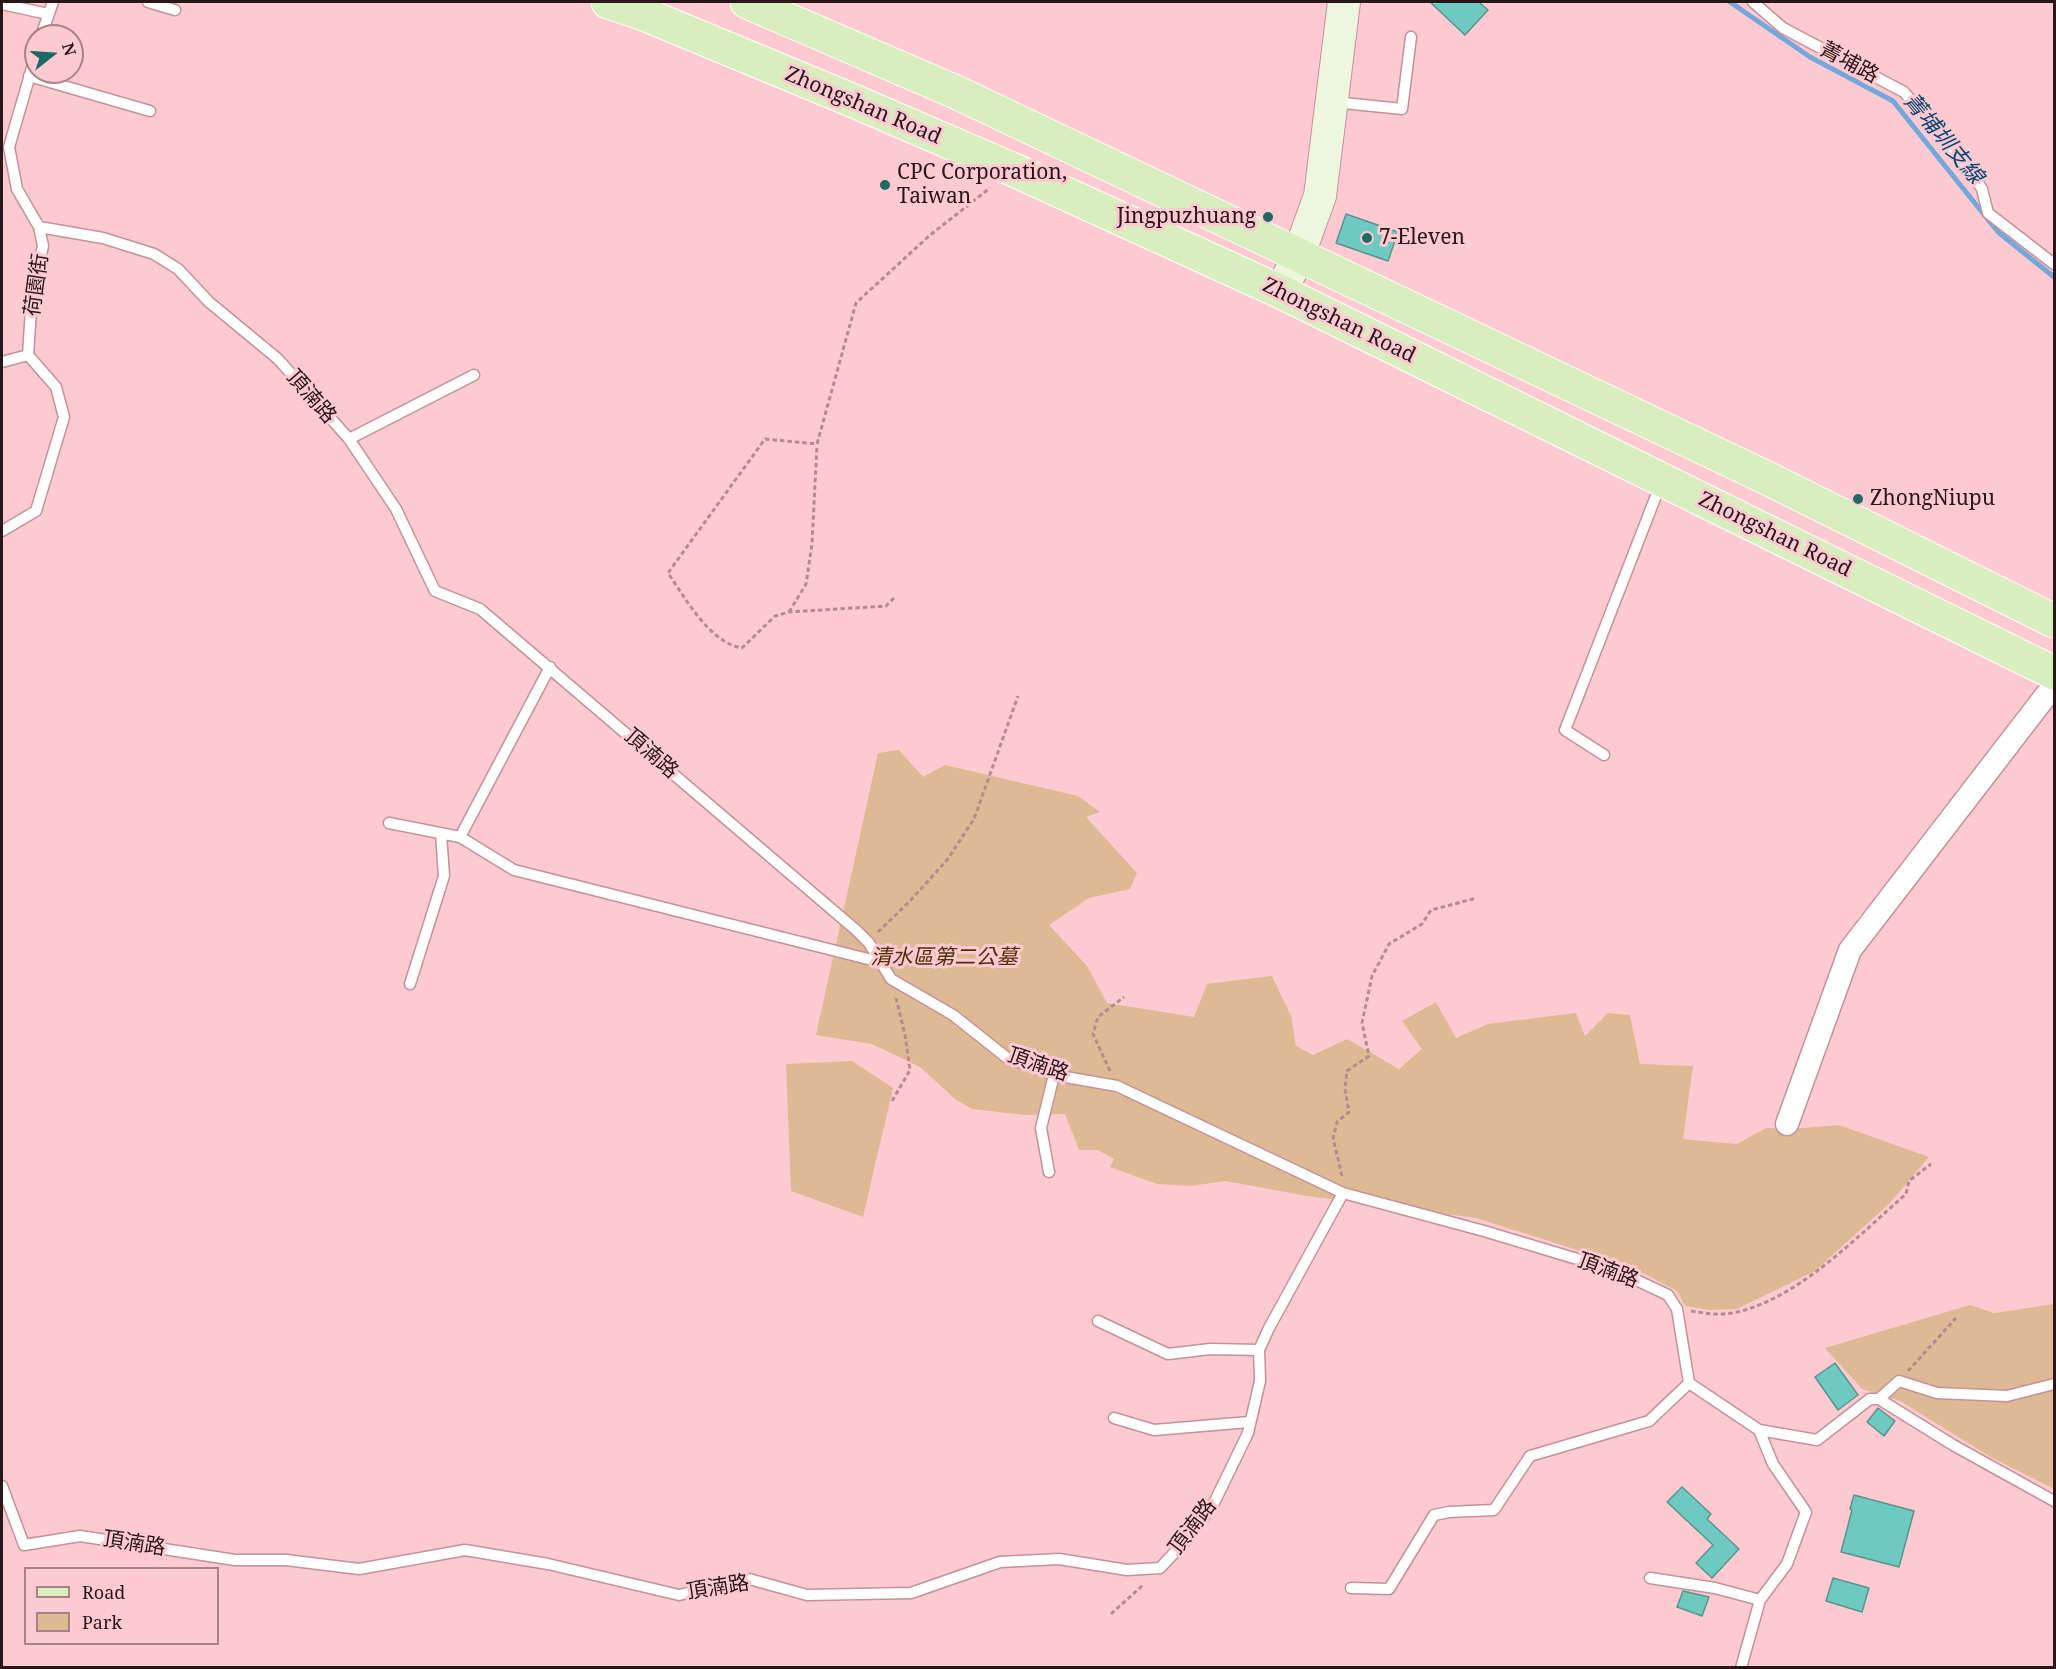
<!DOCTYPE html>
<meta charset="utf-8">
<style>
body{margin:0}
#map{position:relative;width:2056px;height:1669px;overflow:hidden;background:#fecad2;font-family:"Noto Serif",serif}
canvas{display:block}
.frame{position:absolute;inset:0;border:3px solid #281619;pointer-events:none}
.legend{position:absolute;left:24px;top:1567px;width:195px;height:78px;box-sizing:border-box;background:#fecad2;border:2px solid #a88288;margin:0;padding:8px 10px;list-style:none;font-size:18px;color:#281619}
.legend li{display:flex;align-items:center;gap:12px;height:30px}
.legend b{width:30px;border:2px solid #a88288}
.north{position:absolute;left:24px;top:24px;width:60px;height:60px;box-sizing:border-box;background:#fecad2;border:2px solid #a88288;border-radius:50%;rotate:73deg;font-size:16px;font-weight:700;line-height:24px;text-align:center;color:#281619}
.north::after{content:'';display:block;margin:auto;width:21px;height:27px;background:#206a65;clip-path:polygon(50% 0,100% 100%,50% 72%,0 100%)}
</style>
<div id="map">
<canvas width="2056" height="1669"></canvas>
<div class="frame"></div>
<ul class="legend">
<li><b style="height:8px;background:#d9eebe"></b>Road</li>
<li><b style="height:16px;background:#deba94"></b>Park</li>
</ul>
<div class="north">N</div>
</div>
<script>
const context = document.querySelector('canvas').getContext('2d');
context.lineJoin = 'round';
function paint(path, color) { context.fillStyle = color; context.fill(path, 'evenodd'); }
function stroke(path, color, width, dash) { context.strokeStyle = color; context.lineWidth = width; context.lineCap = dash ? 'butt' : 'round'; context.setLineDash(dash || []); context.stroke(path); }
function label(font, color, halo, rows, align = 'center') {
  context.font = font + ' "Noto Serif","Noto Sans TC",serif'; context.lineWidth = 6; context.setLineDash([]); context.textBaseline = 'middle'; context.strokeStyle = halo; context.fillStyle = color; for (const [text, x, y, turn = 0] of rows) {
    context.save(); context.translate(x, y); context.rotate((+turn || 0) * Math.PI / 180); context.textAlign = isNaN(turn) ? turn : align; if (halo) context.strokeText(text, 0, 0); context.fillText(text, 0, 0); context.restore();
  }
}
paint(new Path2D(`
 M899,750L923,777L945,765L1078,796L1100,812L1086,817L1137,873L1130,889L1089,898L1049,925L1087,966L1107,1003L1194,1017L1207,984L1272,976L1291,1016L1296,1046L1313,1055L1347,1039L1399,1069L1422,1049L1402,1021L1436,1002L1456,1038L1488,1024L1576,1013L1585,1036L1608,1013L1630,1015L1640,1064L1693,1066L1683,1139L1737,1144L1766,1128L1791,1129L1839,1125L1929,1157L1890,1203L1815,1271L1737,1309L1710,1310L1685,1306L1677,1291L1631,1267L1476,1218L1307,1196L1225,1181L1191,1186L1157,1184L1110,1167L1114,1159L1098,1150H1079L1065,1114L1025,1115L972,1109L955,1099L920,1067L872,1044L816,1035L878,753Z
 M852,1061L893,1088L863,1217L791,1191L786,1064Z
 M2054,1304V1489L1989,1456L1900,1401L1862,1389L1825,1348L1970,1305L1994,1313Z`), '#deba94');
stroke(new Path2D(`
 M1730,2L1810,57L1893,101L1998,232L2054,277`), '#75a8d8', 5);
const building = new Path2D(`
 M1430,2H1479L1488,10L1465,35Z
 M1346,214L1398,232L1388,261L1336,243Z
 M1835,1363L1858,1395L1838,1410L1815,1377Z
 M1878,1408L1895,1421L1884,1436L1867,1422Z
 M1682,1487L1711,1514L1707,1519L1739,1549L1712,1578L1696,1563L1713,1545L1667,1502Z
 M1854,1495L1914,1511L1899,1567L1841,1552L1852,1510L1850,1509Z
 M1833,1578L1869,1588L1862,1612L1826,1601Z
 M1683,1591L1709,1597L1702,1616L1677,1607Z`);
paint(building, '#6ecac1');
stroke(building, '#5b938e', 1.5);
const lane = new Path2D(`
 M148,2L175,10
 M1753,2L1783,28L1904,92L1962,159L1982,189L1988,213L2054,264
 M2,4L48,14
 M41,36L53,2
 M29,76L150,111
 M1334,102L1402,109L1411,37
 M39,227L103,238L154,254L178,269L209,302L278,359L349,439L396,509L435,591L480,609L856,930L869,943L891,979L953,1015L1006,1057L1054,1075L1117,1086L1343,1193L1484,1231L1617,1271L1668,1295L1677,1309L1689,1383L1759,1430L1817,1440L1870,1399H1879L1953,1445L2054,1501
 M2,362L28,355L32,294L43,246L39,227L17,189L9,147L36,54
 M349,439L474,375
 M2,531L36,511L64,417L56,387L28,355
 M1604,755L1565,730L1661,483
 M389,823L460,837L514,870L880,962
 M460,837L550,667
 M410,984L444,876L441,834
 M1049,1172L1041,1128L1054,1075
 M1098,1321L1168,1354L1210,1349L1259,1350
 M1879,1399L1899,1381L1937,1393L2007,1396L2054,1384
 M1114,1418L1154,1430L1249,1422
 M2,1486L24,1545L80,1536L235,1560H286L359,1569L465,1550L548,1564L679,1595L749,1579L807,1595L911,1593L1000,1562L1059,1559L1127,1570L1160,1568L1191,1535L1214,1503L1248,1433L1260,1381L1259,1350L1269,1328L1343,1193
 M1650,1578L1715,1588L1760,1600
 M1351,1588L1389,1589L1434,1515L1449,1512L1494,1510L1530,1456L1649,1421L1689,1383
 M1741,1668L1760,1600L1787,1564L1806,1512L1773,1464L1759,1430`);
const street = new Path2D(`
 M1787,1124L1850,950L2054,685`);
const secondary = new Path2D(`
 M1281,292L1299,254L1320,196L1344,2`);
const primary = new Path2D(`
 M608,2L644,14L849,99L1014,170L1281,292L2054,673
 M747,2L958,93L1769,479L2054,621`);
stroke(lane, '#c29199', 13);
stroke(street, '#c29199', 25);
stroke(secondary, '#c29199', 34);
stroke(primary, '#fff', 35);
stroke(new Path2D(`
 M894,598L886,606L789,612L775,616L742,648C710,643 685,598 668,573L765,439L817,444L856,303L929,236L990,188
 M789,612L806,584L812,544L817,445
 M878,932L910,901L947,860L974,819L1018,696
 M1110,1071L1093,1034L1098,1017L1124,997
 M892,1101L910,1070L905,1035L896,998
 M1342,1176L1333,1138L1337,1122L1349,1112L1345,1089L1347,1071L1369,1056L1362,1023L1372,976L1389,944L1422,924L1431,910L1477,898
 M1691,1311C1708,1314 1724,1316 1741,1311C1802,1295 1859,1235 1906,1194L1909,1181L1931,1164
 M1908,1371L1956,1318
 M1111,1614L1144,1584`), '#b38b91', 3, [4.5, 3]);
stroke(lane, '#fff', 10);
stroke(street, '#fff', 22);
stroke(secondary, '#ecf7de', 32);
stroke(primary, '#d9eebe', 33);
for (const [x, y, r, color] of [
 [885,185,6,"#206a65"],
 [1268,217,6,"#206a65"],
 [1367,238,6,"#206a65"],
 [1858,499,6,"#206a65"]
]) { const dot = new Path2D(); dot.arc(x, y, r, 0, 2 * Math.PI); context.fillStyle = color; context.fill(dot); stroke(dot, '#fecad2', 2); }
label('21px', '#281619', '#fecad2', [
 ["菁埔路",1849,63,28],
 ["Zhongshan Road",863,106,23],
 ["荷園街",37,285,-82],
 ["Zhongshan Road",1339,321,26],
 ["頂湳路",311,397,49],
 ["Zhongshan Road",1775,535,26],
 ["頂湳路",651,754,41],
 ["頂湳路",1038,1065,19],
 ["頂湳路",1608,1271,20],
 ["頂湳路",1193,1527,-53],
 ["頂湳路",134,1544,9],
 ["頂湳路",718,1588,-9]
]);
label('21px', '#281619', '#fecad2', [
 ["CPC Corporation,",897,173],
 ["Taiwan",897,197],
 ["Jingpuzhuang",1256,217,"right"],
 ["7-Eleven",1379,238],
 ["ZhongNiupu",1870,499]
], 'left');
label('italic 21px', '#4f2f04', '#fecad2', [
 ["清水區第二公墓",944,958]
]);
label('italic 22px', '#0a4572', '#fecad2', [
 ["菁埔圳支線",1943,139,50]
]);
</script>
